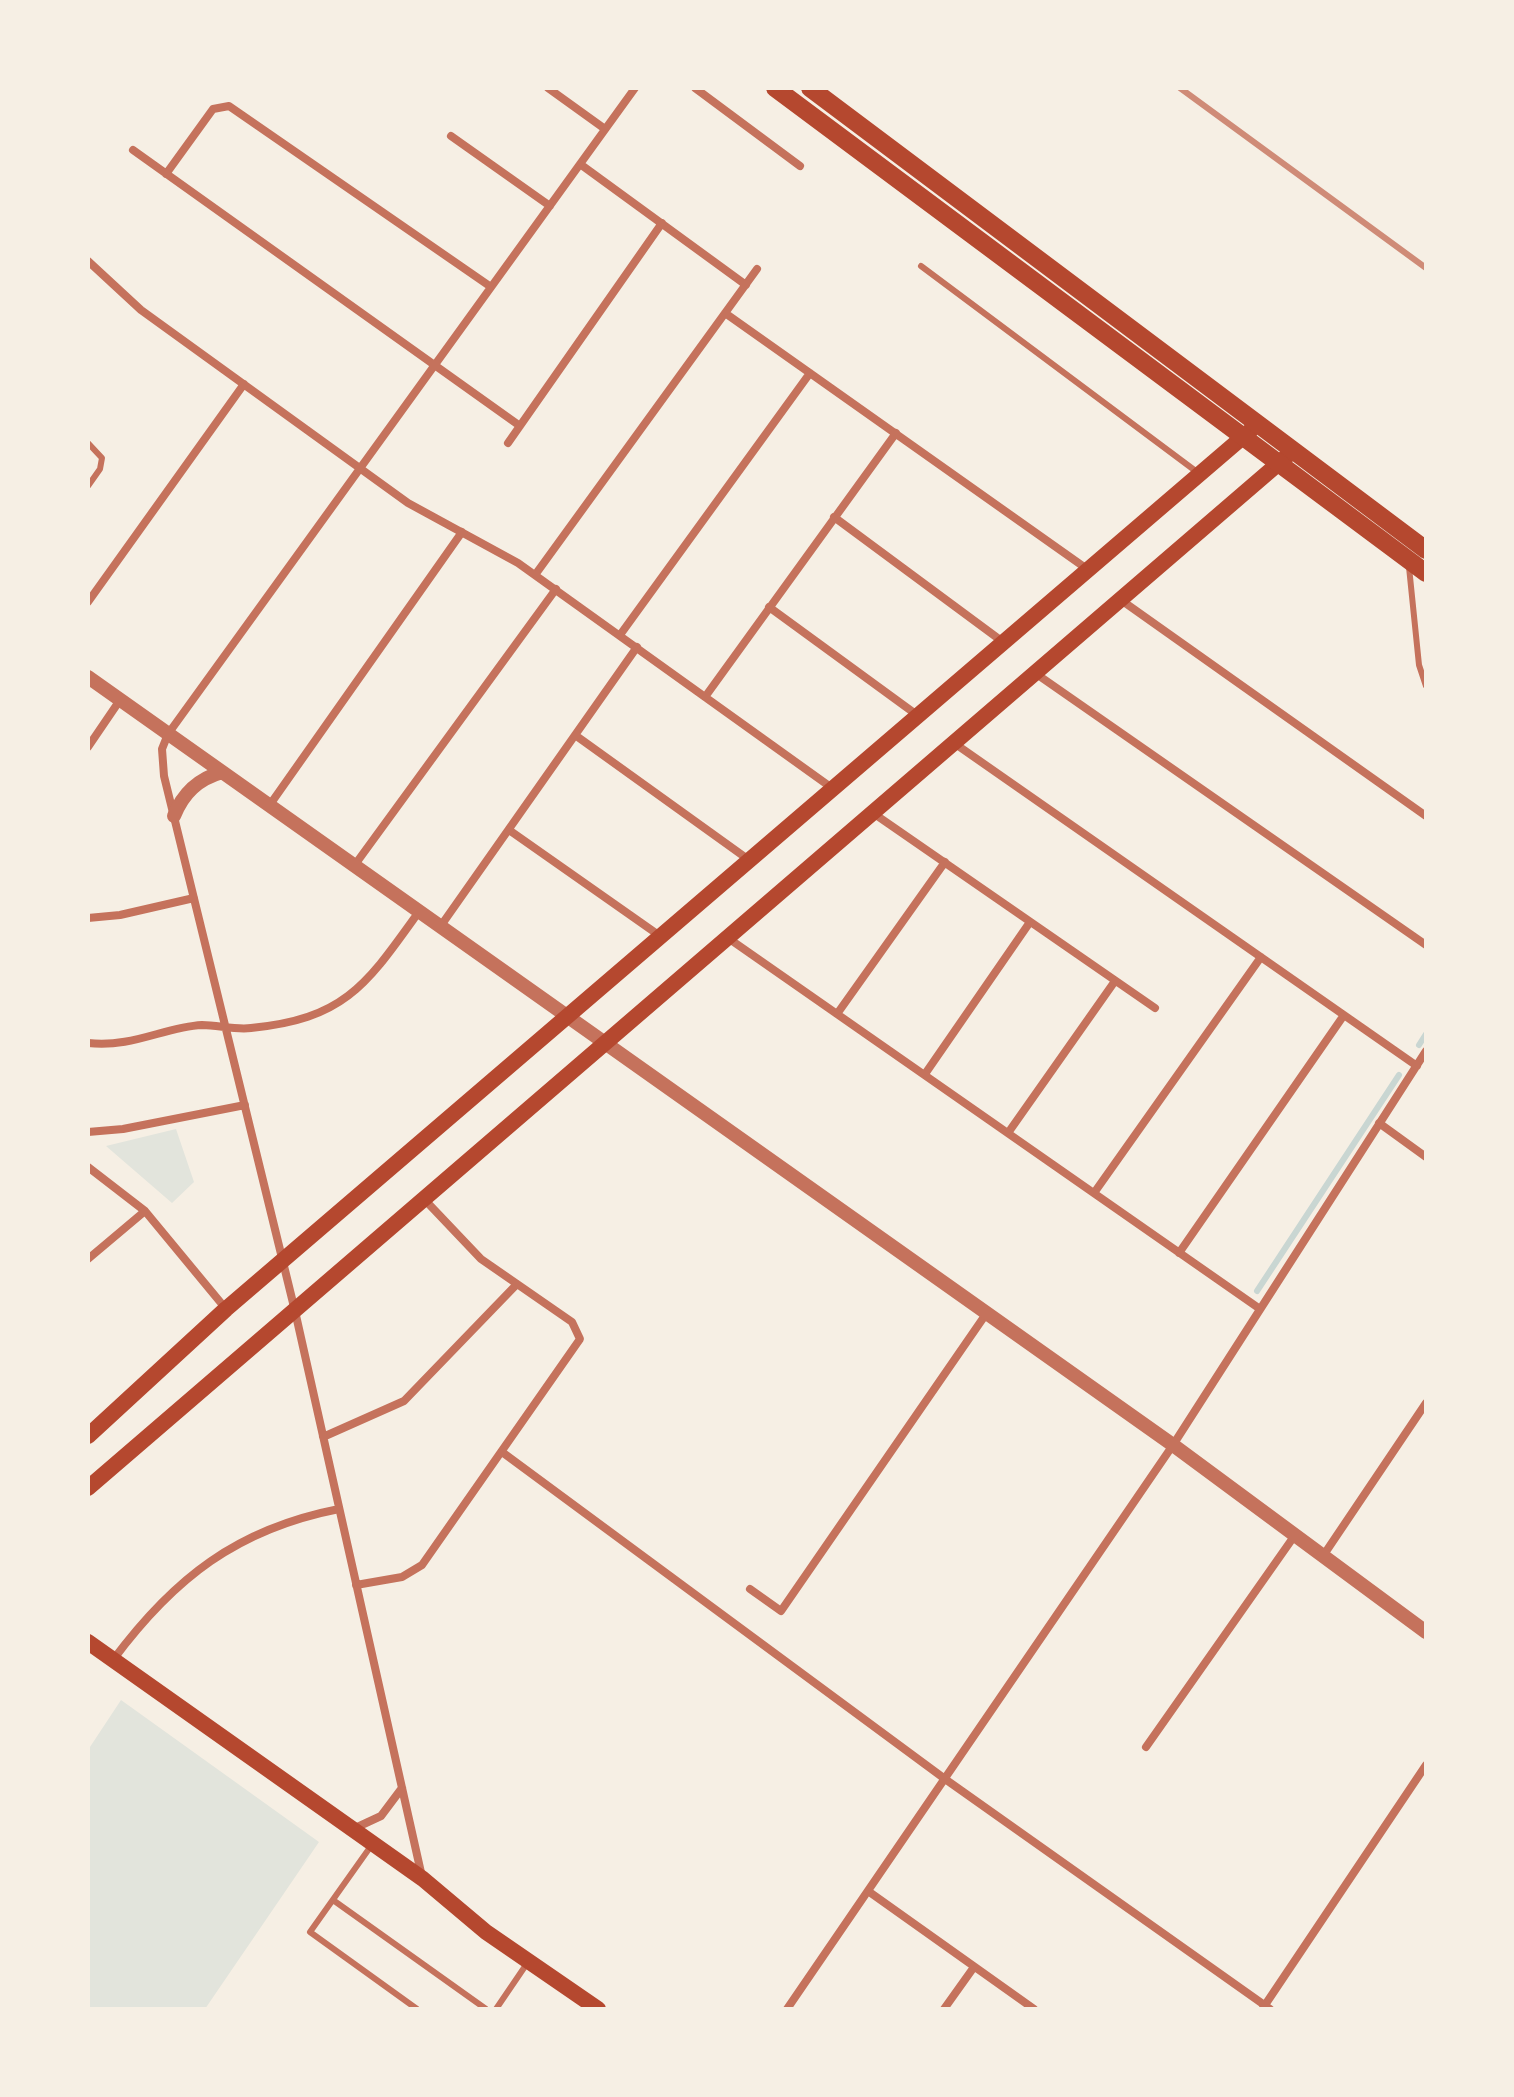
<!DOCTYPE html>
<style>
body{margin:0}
#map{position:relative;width:1514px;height:2097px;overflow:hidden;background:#f6efe4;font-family:"Roboto Condensed",sans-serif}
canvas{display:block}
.frame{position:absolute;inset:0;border:90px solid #f6efe4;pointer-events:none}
</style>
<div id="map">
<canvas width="1514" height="2097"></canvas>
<div class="frame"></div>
</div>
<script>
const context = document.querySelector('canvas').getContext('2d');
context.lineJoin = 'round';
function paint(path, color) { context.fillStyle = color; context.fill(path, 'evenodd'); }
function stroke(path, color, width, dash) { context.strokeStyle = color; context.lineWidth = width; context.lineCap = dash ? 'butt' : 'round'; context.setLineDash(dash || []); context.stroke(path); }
paint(new Path2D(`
 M176,1129L194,1182L172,1203L106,1146Z
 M121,1700L319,1842L205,2009H88V1750Z`), '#e2e4dc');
stroke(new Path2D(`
 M1419,1045L1426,1034
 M1257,1291L1399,1075`), '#c9d6d2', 6);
stroke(new Path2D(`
 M921,266L1197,472
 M88,443L102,458L100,469L88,486
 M1409,567L1419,665L1426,686
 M371,1846L310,1932L417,2009
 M333,1900L486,2009
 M496,2009L528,1962`), '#c5725c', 6);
stroke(new Path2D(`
 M548,88L605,129
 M695,88L800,166
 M451,136L550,206
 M133,150L520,426
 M580,164L746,285
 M166,174L213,109L229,106L491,287
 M88,261L141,310L408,503L518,563L832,788
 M725,313L1087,569
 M508,443L662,223
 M834,517L1003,642
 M535,575L757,269
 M1121,600L1426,816
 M88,602L244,384
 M769,607L917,715
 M620,635L810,373
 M1035,673L1426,945
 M705,697L896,433
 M575,735L749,860
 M954,743L1417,1066
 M88,747L120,700
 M269,806L462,532
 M873,813L1155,1008
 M509,830L660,936
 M354,866L556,589
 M88,918L120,915L194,898
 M440,927L637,647
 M728,938L1260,1309
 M837,1014L945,862
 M88,1043C133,1048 164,1027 202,1025C218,1025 235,1030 251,1028C345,1019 367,984 418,913
 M925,1074L1030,922
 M1379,1123L1426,1157
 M88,1132L123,1129L245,1105
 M1008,1133L1115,981
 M88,1167L145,1211L226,1309
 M1094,1193L1261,957
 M1179,1253L1344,1015
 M88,1259L145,1211
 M323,1437L404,1401L517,1284
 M502,1452L945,1779L1270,2009
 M1323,1556L1426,1403
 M356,1585L402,1577L422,1565L580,1339L572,1322L481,1259L424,1199
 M750,1589L781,1611L986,1314
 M113,1660C174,1578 237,1529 339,1509
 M1146,1747L1295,1535
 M353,1829L381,1816L402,1788
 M422,1877L295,1311L164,776L162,749L168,734L635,88
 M868,1891L1034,2009
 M1263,2008L1426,1765
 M787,2009L1173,1445L1426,1051
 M944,2009L974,1967`), '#c5725c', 8);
stroke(new Path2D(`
 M88,677L1173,1445L1426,1632
 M174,816C183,793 198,779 222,772`), '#c5725c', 14);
stroke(new Path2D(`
 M88,1436L226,1309L1251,430
 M88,1488L1286,457
 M88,1642L423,1879L486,1932L598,2009`), '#b5482f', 16);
stroke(new Path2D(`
 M775,88L1426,573
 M810,88L1426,550`), '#b5482f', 18);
stroke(new Path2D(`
 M1180,88L1426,268`), '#cf8b77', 6);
</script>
